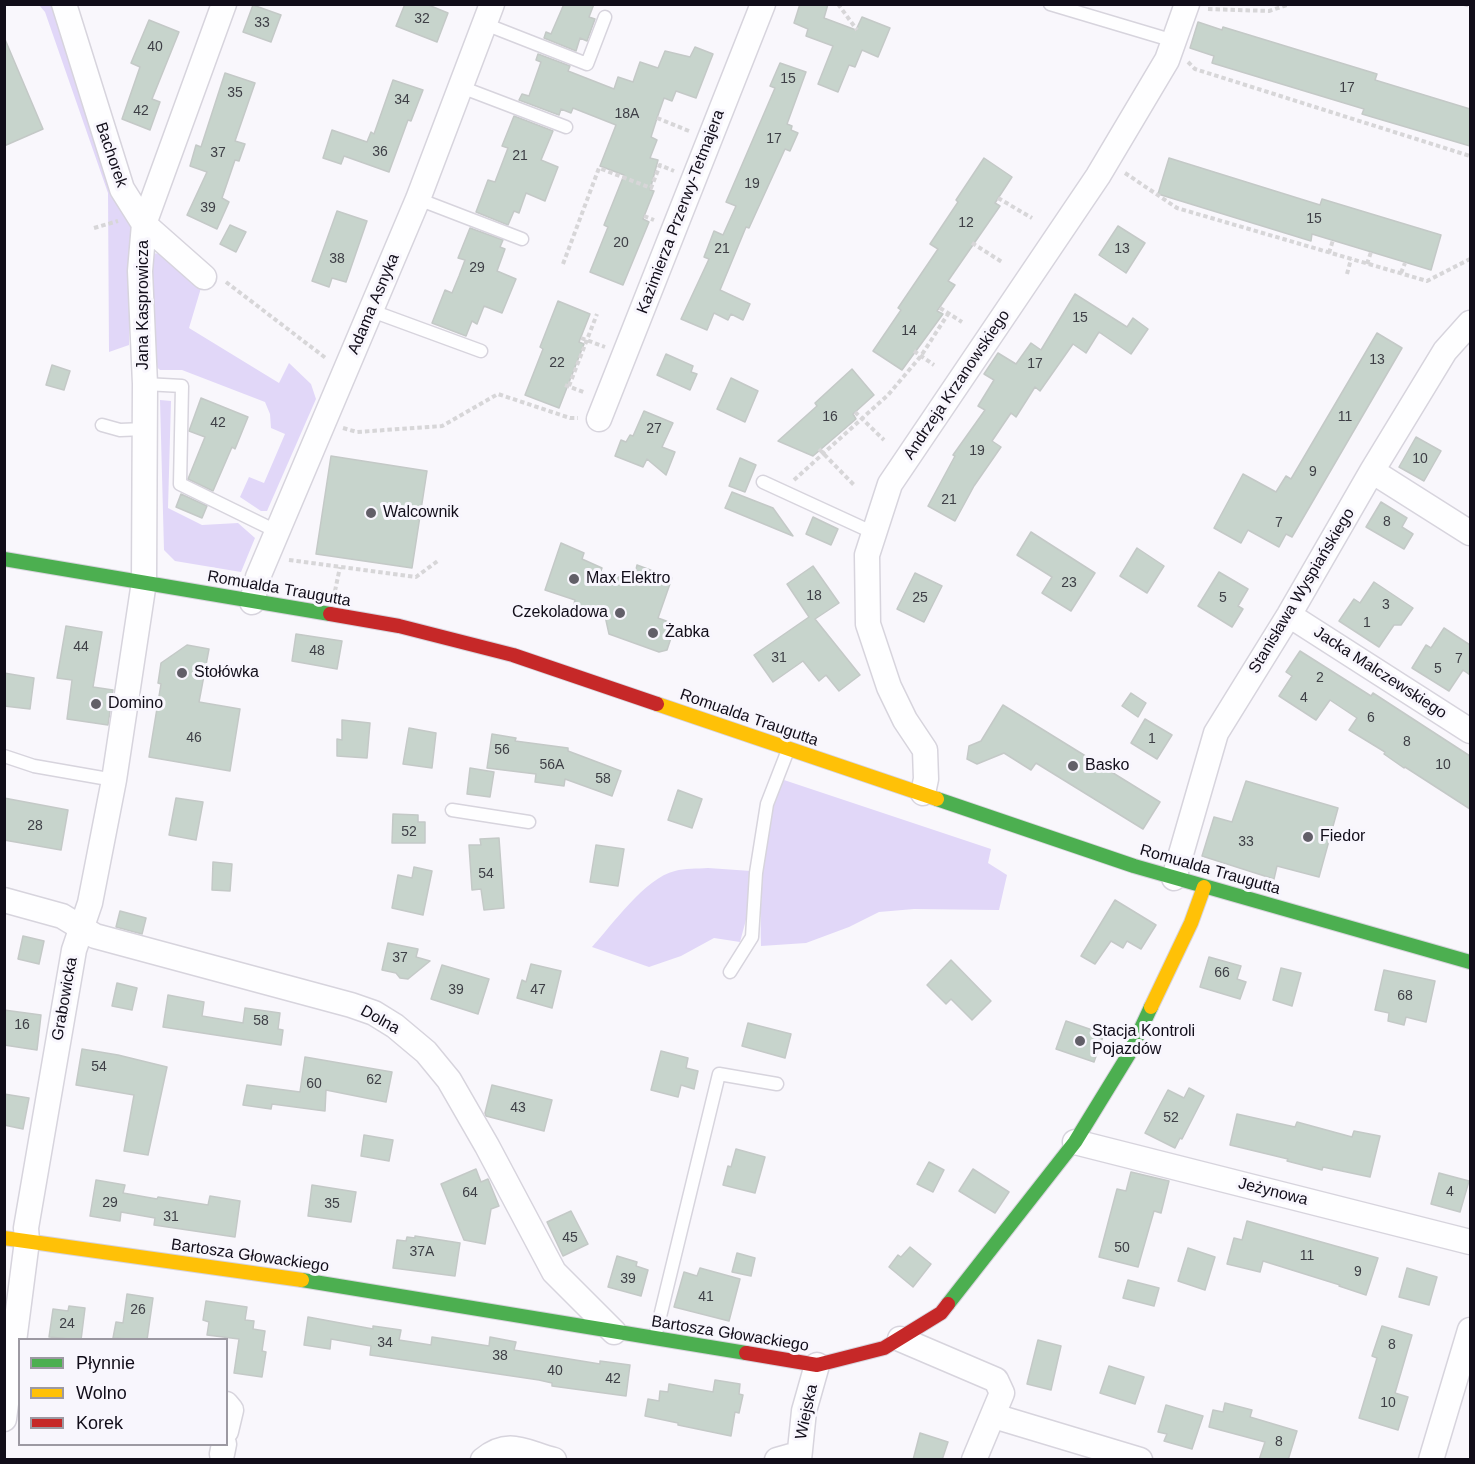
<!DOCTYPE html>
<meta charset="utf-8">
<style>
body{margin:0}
#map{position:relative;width:1475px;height:1464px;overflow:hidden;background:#f9f7fc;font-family:Arial,sans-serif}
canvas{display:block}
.frame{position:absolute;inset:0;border:6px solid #110d19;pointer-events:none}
.legend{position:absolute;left:18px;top:1338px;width:210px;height:108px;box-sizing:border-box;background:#f8f6fd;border:2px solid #9c99a2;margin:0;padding:8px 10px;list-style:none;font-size:18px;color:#110d19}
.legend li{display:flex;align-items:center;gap:12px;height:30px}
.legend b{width:30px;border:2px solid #9c99a2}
</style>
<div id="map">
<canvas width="1475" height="1464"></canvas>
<div class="frame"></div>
<ul class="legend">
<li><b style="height:8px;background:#4caf50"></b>Płynnie</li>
<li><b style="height:8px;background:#ffc107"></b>Wolno</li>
<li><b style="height:8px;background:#c62828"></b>Korek</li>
</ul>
</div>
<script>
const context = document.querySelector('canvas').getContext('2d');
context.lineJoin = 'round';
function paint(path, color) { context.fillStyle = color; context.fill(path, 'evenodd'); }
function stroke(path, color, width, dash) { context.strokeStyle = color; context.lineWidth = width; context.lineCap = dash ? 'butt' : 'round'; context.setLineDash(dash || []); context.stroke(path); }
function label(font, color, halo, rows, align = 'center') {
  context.font = font + ' Arial,sans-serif'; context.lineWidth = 6; context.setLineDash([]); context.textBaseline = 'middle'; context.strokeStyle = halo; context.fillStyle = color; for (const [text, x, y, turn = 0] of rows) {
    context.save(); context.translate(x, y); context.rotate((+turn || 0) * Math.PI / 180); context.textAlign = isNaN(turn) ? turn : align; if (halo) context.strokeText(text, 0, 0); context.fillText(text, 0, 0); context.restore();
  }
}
paint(new Path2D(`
 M39,5H52L69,40L132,219L129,345L109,352L108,193L45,12Z
 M149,253L165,254L201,288L189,328L279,383L289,363L311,384L316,399L267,511H261L240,497L249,477L264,483L285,434L271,428L270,414L265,402L182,370H160L151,362Z
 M160,400L171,401L168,508L202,525L238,523L255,538L241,572L175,561L164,550Z
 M781,779L991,849L988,863L1007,875L999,910L914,909L879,912L849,927L806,943L761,946C760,889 763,833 781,779Z
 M708,868L751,871L747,916L740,942L714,938L681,956L649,967L592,947C612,925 645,878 675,871C685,868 697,869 708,868Z`), '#e1d7f8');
const building = new Path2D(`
 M405,4H426L448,13L437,42L396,26Z
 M564,4H594L589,17L595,19L587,41L580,38L576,51L544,38L546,32L551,34Z
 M800,4H828L824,18L856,30L862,17L890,28L878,57L862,50L855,67L849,65L838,92L818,84L833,46L806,36L808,29L794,23Z
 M253,5L281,15L271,42L243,32Z
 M149,20L179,32L152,99L160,102L150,130L122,119L140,67L131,63Z
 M1198,22L1222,30L1223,27L1377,74L1375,80L1470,109V146L1362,114L1364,109L1212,63L1214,56L1190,48Z
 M4,37L43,129L4,146Z
 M695,47L713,54L696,98L676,91L672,101L664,98L657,118L651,137L657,140L650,158L658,160L650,190L654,191L643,219L649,222L623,285L590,272L608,227L604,225L624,175L600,166L616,125L573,108L571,113L561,109L559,115L519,100L522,94L529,96L541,62L536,60L538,54L570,66L568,71L614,89L618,77L633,82L640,62L658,68L665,51L690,57Z
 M780,63L806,72L787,124L792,126L791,130L798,133L790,151L785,149L749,228L746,227L720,290L750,304L743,320L731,314L728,320L714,313L707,330L681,319L709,259L704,257L714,231L723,235L736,206L726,202L775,88L770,86Z
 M225,73L255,83L235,141L245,144L239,161L235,160L222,198L229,202L217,229L187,215L207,172L190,166L196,145L201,147Z
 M393,80L423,90L411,121L408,120L389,172L344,156L341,164L323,158L332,130L367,142L371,132L374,134Z
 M514,116L553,131L541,160L558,167L545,201L526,193L519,213L514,211L508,225L476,212L488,180L495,182L508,148L502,146Z
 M984,158L1012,177L995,203L1000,206L948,281L955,285L937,311L943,314L902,370L873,351L901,310L898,308L938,249L930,244L958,202L956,200Z
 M1169,158L1320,205L1322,199L1441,235L1431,270L1312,234L1311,241L1158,194Z
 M337,211L367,221L346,282L332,278L329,287L312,281Z
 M230,225L246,232L236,252L220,244Z
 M1118,226L1145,243L1126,273L1099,255Z
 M470,228L503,240L500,247L505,249L497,271L516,279L502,313L484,306L477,324L472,321L466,336L432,323L445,290L452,293L459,276L465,260L458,258Z
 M1075,294L1127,327L1133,318L1148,329L1131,354L1099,332L1086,353L1073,344L1040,391L1035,387L1016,417L1011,413L992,441L1001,447L974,486L955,521L928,506L955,456L953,455L985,410L978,406L994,380L984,374L998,353L1016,364L1031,343L1041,350Z
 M558,301L590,314L579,342L584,344L559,408L525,395L543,349L540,347Z
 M1377,333L1402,348L1292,537L1286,534L1279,547L1248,530L1241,543L1214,528L1243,474L1276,492L1286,476L1291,479Z
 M666,354L693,366L691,372L697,374L690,390L657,375Z
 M52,365L70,371L64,390L46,385Z
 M852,369L874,395L853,414L856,419L813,456L778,441L817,406L815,403Z
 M731,378L758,391L745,422L717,409Z
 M201,398L248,417L235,449L232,447L213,491L188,479L205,437L189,431Z
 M644,411L673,423L662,447L675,452L666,475L647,459L643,467L615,456L621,440L626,442L630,435L633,436Z
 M1416,437L1441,451L1424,481L1399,467Z
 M331,456L427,471L412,568L316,554Z
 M740,458L756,465L745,492L729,486Z
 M732,492L773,508L793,536L725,508Z
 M181,494L207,506L202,518L176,507Z
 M1381,502L1407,518L1402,527L1413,534L1404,549L1366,527Z
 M813,517L838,529L831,545L806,534Z
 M1031,532L1095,573L1071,611L1042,593L1052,577L1017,555Z
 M561,543L584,553L582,559L602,568L597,581L635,574L637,565L672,578L658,618L669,622L674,629L667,650L659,652L609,634L605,616L574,604L575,600L545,590Z
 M1137,548L1164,566L1147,593L1120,576Z
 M813,566L839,603L815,619L860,675L839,691L826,675L819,681L803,661L773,682L754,655L809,617L787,584Z
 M1219,572L1248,589L1238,606L1243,609L1232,627L1198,606Z
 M915,573L942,586L924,622L897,609Z
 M1374,582L1413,608L1401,625H1394L1379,647L1339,621L1354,599L1360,603Z
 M66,626L102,632L93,687L113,690L108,725L67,719L72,680L57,678Z
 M1444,628L1470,645V675L1463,670L1449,691L1412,668L1426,645L1431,648Z
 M296,634L342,641L337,669L292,661Z
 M187,645L209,649L199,702L240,709L230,771L149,757L161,684L158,683L161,663Z
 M1300,651L1371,696L1373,693L1470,756V809L1405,767L1404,768L1384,754L1385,752L1349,730L1357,718L1330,700L1316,720L1279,696L1292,676L1286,672Z
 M4,673L34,678L30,709L4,706Z
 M1131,693L1146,703L1138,717L1122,706Z
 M1003,705L1160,802L1143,829L1036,763L1031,770L1004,753L977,764L967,759L969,746L981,741Z
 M1145,719L1172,735L1157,759L1131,743Z
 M342,720L370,723L367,758L337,756V739L342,740Z
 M409,728L436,733L432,768L403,764Z
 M492,734L516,738L515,741L568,748V751L621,771L612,796L565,779L564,786L535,782L536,774L487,768Z
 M470,768L494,772L490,797L467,794Z
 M1246,781L1338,808L1319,877L1277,866L1274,879L1202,856L1214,817L1232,822Z
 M678,790L702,799L692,828L668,820Z
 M4,798L68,810L61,850L4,840Z
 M176,798L203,802L196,840L169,835Z
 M393,814L418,815V822H425V843H392Z
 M499,838L504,908L484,910L481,889L472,890L469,845H481L480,839Z
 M596,845L624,849L618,886L590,882Z
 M213,862L232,864L230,891L212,890Z
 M414,867L432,871L423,915L392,908L398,875L412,878Z
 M1115,900L1156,925L1141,949L1127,941L1123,948L1111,941L1095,964L1081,956Z
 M120,911L146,918L142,934L116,927Z
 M23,936L44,941L39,964L18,959Z
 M388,943L418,949L416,957L430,961L408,979L400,978L396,973L382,970Z
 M1209,957L1241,966L1237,979L1246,982L1240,999L1200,987Z
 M951,960L991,1001L972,1020L951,999L946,1004L927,985Z
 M531,964L561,971L552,1008L517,998L522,980L526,982Z
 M442,965L489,979L478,1014L431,999Z
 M1281,968L1301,973L1292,1006L1273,1000Z
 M1384,970L1435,981L1426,1022L1406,1017L1404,1025L1388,1021L1389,1013L1375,1010Z
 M117,983L137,988L132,1010L112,1006Z
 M168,995L204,1002L202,1016L243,1023L245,1008L280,1013L278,1029L283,1030L281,1045L163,1027Z
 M4,1010L41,1015L37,1050L4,1045Z
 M1066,1021L1104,1034L1094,1062L1056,1049Z
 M748,1023L791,1034L785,1058L742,1046Z
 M82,1049L118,1055L167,1067L148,1155L124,1151L134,1095L76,1085Z
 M661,1051L688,1058L686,1068L698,1071L694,1089L681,1085L678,1097L651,1090Z
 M305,1057L392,1072L386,1102L326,1090L325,1111L272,1104L271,1109L243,1105L247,1085L300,1092Z
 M492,1085L552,1100L544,1131L486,1116L485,1113Z
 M1189,1088L1204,1096L1182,1139L1180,1138L1175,1148L1145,1133L1168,1090L1184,1098Z
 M4,1094L29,1098L23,1129L4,1125Z
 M1237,1114L1295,1127L1297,1122L1352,1137L1354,1131L1380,1136L1370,1177L1323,1167L1322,1170L1287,1161L1288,1159L1230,1145Z
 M364,1135L393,1140L389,1161L361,1156Z
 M736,1149L765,1157L755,1193L723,1185L728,1166L731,1167Z
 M929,1162L944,1170L933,1192L917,1184Z
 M476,1169L481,1182L488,1179L499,1206L491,1209L485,1244L464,1240L441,1184Z
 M973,1169L1009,1192L995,1213L959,1191Z
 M1131,1172L1169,1181L1161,1213L1154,1211L1138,1267L1099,1257L1117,1189L1126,1191Z
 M1439,1173L1469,1181L1460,1212L1431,1204Z
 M96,1180L125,1185L123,1193L157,1199L158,1197L208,1205L210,1196L240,1201L235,1237L154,1225L155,1218L121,1212L120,1221L90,1216Z
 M312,1185L356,1192L351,1222L308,1216Z
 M571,1211L588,1244L563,1256L547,1222Z
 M1247,1221L1378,1258L1366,1295L1339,1286L1340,1285L1263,1261L1260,1272L1227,1264L1234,1238L1242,1240Z
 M415,1236L460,1243L455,1276L393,1268L397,1240L406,1241L407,1237L415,1238Z
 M910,1247L931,1264L913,1287L889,1267L898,1255L901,1257Z
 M1188,1248L1215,1257L1205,1290L1178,1281Z
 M737,1253L755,1258L751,1276L732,1272Z
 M617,1256L637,1262L636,1266L648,1270L641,1296L608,1287Z
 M700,1268L740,1279L729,1321L674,1307L684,1272L697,1276Z
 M1407,1268L1437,1277L1429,1305L1399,1297Z
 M1128,1280L1159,1288L1154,1306L1123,1298Z
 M127,1294L153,1298L147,1340L113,1338L116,1322L123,1323Z
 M206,1301L247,1307L245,1320L254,1321L253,1329L265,1331L262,1351L266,1352L262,1377L234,1373L239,1339L207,1335L209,1322L203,1320Z
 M69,1306L85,1308L81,1340L49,1337L53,1309L68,1311Z
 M308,1317L373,1329V1326L401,1330L399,1340L431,1345L432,1337L489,1346L490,1337L516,1342L514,1350L600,1364V1361L630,1365L626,1396L552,1386V1383L539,1380L370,1355L371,1346L331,1339L330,1349L304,1345Z
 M1382,1326L1412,1335L1395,1393L1408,1397L1398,1430L1359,1418L1377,1358L1372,1356Z
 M1038,1340L1061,1346L1051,1390L1027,1384Z
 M1109,1366L1144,1377L1135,1404L1100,1393Z
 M715,1380L740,1384L739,1394L743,1395L739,1413L735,1412L731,1436L678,1425V1423L645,1416L648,1399L659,1401L660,1391L668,1392L669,1384L713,1392Z
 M1225,1403L1252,1410L1250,1417L1297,1431L1288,1460H1259L1265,1442L1209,1427L1213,1410L1223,1412Z
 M1166,1405L1203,1416L1192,1449L1164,1441L1167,1434L1158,1432Z
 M920,1433L948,1442L942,1460H913Z`);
paint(building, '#c7d4cc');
stroke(building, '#c4c9c7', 1.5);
const lane = new Path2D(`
 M1050,4L1174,41
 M485,24L587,64L605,17
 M461,87L566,127
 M418,199L522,239
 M372,311L481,351
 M145,384L182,386L180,484L278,532
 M102,425L120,430L145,429
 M763,482L874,533
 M4,756L34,766L114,780
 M452,810L529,822
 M730,972L752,937L756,873L767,804L788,750
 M655,1337L719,1074L777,1084`);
const street = new Path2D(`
 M64,4L122,189L144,224L204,277
 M599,419L763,4
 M1372,471L1470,533
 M252,602L258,577L418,199L492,4
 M1289,615L1470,731
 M923,793L926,779L925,750L905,720L889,687L868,624L867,555L890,484L1098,176L1167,60L1187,4
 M1174,878L1216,733L1289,615L1372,471L1445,351L1470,323
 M4,900L62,916L95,936L351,1005L374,1013L395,1026L426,1052L449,1080L487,1146L554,1272L614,1332
 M1075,1142L1470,1242
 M900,1339L996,1380L1002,1393L974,1460
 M226,1404L231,1410L226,1431
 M994,1416L1140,1460
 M4,1419L27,1241L26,1228L74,950L90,903L114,780L144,582L145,384L140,271L144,224L224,4
 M222,1454L224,1444
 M483,1460C509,1438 526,1453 554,1460
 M777,1460L798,1454
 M799,1460L804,1411L817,1365
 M1431,1460L1470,1330`);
const fast = new Path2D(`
 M4,559L330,614
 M937,799L1134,866L1470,962
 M302,1280L746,1353
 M948,1304L1075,1142L1129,1054L1151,1007`);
const slow = new Path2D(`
 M657,704L937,799
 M1151,1007L1191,923L1204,887
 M4,1238L302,1280`);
const jam = new Path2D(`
 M330,614L399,626L513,655L657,704
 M746,1353L817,1365L884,1348L941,1313L948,1304`);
stroke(lane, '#d7d4dd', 15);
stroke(street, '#d7d4dd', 27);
stroke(fast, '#d7d4dd', 16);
stroke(slow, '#d7d4dd', 16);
stroke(jam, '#d7d4dd', 16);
stroke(new Path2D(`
 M838,4L857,30
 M1464,4L1470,6
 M1208,9L1269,11L1290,4
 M1188,62L1195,69L1470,156
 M657,118L689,131
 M1125,173L1177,208L1427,281L1470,259
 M998,198L1032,218
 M644,216L654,220
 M94,228L118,221
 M972,243L1002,262
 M1329,253L1333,240
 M563,264L599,168L651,188L660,165L674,171
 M1367,264L1371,252
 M1401,273L1405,263
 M1347,274L1351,259
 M226,282L327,359
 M940,308L962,322
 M581,338L605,347
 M914,351L934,365
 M565,385L586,393
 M569,386L597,314
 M855,412L884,440
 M343,428L357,432L442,426L498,394L570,418H578
 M819,449L854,485
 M794,480L888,395L921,356L948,314
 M289,560L416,577L439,560
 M335,591L340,567`), '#d7d6d8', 4, [4.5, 3]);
stroke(lane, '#fefeff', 12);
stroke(street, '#fefeff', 24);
stroke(fast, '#4caf50', 14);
stroke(slow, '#ffc107', 14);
stroke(jam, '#c62828', 14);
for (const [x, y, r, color] of [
 [371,513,6,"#625f68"],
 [574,579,6,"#625f68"],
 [620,613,6,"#625f68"],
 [653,633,6,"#625f68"],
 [182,673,6,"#625f68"],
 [96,704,6,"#625f68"],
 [1073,766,6,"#625f68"],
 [1308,837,6,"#625f68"],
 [1080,1041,6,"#625f68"]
]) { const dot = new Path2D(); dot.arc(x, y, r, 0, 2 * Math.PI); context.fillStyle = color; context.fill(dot); stroke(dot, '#f8f6fd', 2); }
label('14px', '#3e3f46', null, [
 ["32",422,19],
 ["33",262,23],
 ["40",155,47],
 ["15",788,79],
 ["17",1347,88],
 ["35",235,93],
 ["34",402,100],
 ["42",141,111],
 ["18A",627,114],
 ["17",774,139],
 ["36",380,152],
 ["37",218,153],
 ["21",520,156],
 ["19",752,184],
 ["39",208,208],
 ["15",1314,219],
 ["12",966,223],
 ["20",621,243],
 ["21",722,249],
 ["13",1122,249],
 ["38",337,259],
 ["29",477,268],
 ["15",1080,318],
 ["14",909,331],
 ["13",1377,360],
 ["22",557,363],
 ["17",1035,364],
 ["16",830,417],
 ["11",1345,417],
 ["42",218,423],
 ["27",654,429],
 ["19",977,451],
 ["10",1420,459],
 ["9",1313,472],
 ["21",949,500],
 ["8",1387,522],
 ["7",1279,523],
 ["23",1069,583],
 ["18",814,596],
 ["25",920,598],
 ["5",1223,598],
 ["3",1386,605],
 ["1",1367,623],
 ["44",81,647],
 ["48",317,651],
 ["31",779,658],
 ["7",1459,659],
 ["5",1438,669],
 ["2",1320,678],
 ["4",1304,698],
 ["6",1371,718],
 ["46",194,738],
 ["1",1152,739],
 ["8",1407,742],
 ["56",502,750],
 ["56A",552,765],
 ["10",1443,765],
 ["58",603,779],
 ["28",35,826],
 ["52",409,832],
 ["33",1246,842],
 ["54",486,874],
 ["37",400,958],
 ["66",1222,973],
 ["39",456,990],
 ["47",538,990],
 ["68",1405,996],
 ["58",261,1021],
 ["16",22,1025],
 ["54",99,1067],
 ["62",374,1080],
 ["60",314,1084],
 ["43",518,1108],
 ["52",1171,1118],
 ["4",1450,1192],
 ["64",470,1193],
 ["29",110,1203],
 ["35",332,1204],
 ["31",171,1217],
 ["45",570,1238],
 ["50",1122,1248],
 ["37A",422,1252],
 ["11",1307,1256],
 ["9",1358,1272],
 ["39",628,1279],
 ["41",706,1297],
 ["26",138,1310],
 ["24",67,1324],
 ["34",385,1343],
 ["8",1392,1345],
 ["38",500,1356],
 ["40",555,1371],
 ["42",613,1379],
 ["10",1388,1403],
 ["8",1279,1442]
]);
label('16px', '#110d19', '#f8f6fd', [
 ["Bachorek",111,155,71],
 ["Kazimierza Przerwy-Tetmajera",681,212,-69],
 ["Adama Asnyka",374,304,-67],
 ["Jana Kasprowicza",144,305,-90],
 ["Andrzeja Krzanowskiego",957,385,-56],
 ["Romualda Traugutta",279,589,10],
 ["Stanisława Wyspiańskiego",1302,591,-59],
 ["Jacka Malczewskiego",1380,673,33],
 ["Romualda Traugutta",749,718,19],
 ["Romualda Traugutta",1210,870,16],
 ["Grabowicka",65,999,-80],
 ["Dolna",380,1020,29],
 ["Jeżynowa",1273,1192,14],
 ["Bartosza Głowackiego",250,1256,8],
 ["Bartosza Głowackiego",730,1334,9],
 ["Wiejska",807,1412,-78]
]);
label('16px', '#110d19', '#f8f6fd', [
 ["Walcownik",383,513],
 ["Max Elektro",586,579],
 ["Czekoladowa",608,613,"right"],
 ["Żabka",665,633],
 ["Stołówka",194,673],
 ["Domino",108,704],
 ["Basko",1085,766],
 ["Fiedor",1320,837],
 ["Stacja Kontroli",1092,1032],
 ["Pojazdów",1092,1050]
], 'left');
</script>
